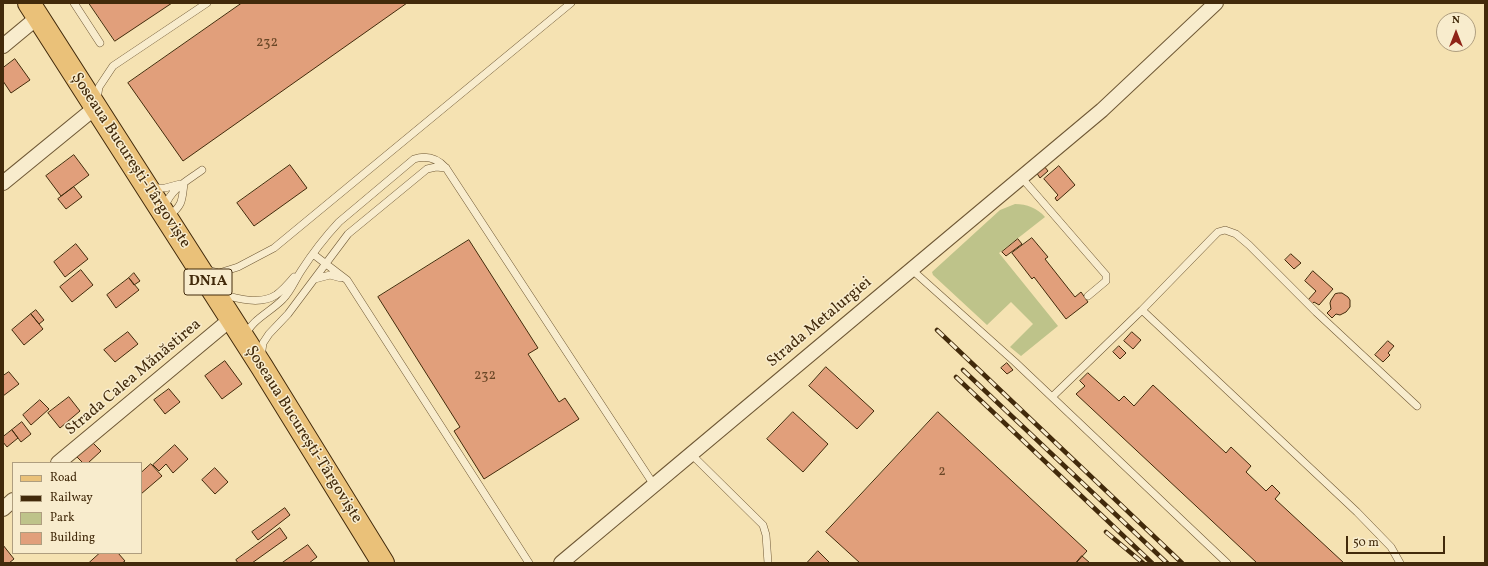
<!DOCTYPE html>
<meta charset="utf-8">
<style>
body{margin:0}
#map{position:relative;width:1488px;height:566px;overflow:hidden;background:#f5e2b2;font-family:Vollkorn,serif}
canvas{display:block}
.frame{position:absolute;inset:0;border:4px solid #422a0b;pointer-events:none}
.legend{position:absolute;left:12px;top:462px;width:130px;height:92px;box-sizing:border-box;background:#f8eccd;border:1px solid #af9e7f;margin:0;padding:5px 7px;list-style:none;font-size:12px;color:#422a0b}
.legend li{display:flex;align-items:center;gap:8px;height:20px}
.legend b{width:20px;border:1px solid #af9e7f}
.north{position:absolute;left:1436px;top:12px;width:40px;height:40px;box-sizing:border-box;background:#f8eccd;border:1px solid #af9e7f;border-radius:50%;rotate:0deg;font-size:11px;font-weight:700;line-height:16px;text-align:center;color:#422a0b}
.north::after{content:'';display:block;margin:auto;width:14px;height:18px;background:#8f2418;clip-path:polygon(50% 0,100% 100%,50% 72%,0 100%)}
.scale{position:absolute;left:1346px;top:536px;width:99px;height:18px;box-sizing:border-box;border:2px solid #422a0b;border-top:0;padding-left:5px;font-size:12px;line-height:14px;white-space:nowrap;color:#422a0b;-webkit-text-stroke:3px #f8eccd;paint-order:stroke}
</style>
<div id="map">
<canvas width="1488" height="566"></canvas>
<div class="frame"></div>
<ul class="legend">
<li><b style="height:5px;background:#eac179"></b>Road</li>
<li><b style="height:5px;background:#422a0b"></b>Railway</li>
<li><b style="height:11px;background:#bec38a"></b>Park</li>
<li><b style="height:11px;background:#e19f7b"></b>Building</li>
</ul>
<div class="north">N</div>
<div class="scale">50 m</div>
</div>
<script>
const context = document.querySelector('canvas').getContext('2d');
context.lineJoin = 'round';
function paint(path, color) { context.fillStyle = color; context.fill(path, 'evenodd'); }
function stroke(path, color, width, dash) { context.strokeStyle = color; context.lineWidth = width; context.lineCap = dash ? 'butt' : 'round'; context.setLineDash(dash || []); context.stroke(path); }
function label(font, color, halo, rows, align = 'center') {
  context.font = font + ' Vollkorn,serif'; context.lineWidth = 3; context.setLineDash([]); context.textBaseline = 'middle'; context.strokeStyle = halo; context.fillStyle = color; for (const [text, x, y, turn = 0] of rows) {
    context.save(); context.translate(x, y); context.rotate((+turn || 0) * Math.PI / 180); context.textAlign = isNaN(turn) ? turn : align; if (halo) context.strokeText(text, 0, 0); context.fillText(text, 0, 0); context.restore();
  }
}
paint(new Path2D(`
 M1015,204C1027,204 1037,208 1045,217L999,253L1058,326L1021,356L1010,347L1033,324L1011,302L987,325L933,275L932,272L1000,210Z`), '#bec38a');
const building = new Path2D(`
 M89,3H172L115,41Z
 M242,3H407L183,161L128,83Z
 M15,59L30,80L11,93L3,81V68Z
 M74,155L89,175L61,196L46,176Z
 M290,165L307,188L254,226L237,203Z
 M1044,166L1048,171L1040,178L1036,172Z
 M1059,166L1075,185L1057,201L1055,198L1058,195L1044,179Z
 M74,187L82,197L66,209L58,199Z
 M1032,238L1048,257L1045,259L1075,297L1081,292L1088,302L1066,319L1034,277L1032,279L1012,253Z
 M1018,239L1022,244L1006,256L1002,252Z
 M469,240L538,348L528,354L559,402L565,398L579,419L484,479L454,431L460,427L378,297Z
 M76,244L88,259L65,277L54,262Z
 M1291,254L1301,263L1294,269L1285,260Z
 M81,270L93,285L72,302L60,287Z
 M1313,271L1333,289L1319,305L1314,302L1312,304L1308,300L1316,291L1305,281Z
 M134,273L140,281L134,285L129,278Z
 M129,278L139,290L116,308L107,295Z
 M1339,293H1342L1348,297L1350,300V307L1346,312L1340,315L1336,314L1332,318L1327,313L1331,309L1330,303L1331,300L1335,294Z
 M36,310L44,320L39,324L31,314Z
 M31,314L43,329L24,345L12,330Z
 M128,332L138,344L115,362L104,350Z
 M1132,332L1141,340L1133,349L1124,341Z
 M1388,341L1394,346L1388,353L1390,355L1383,362L1375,355Z
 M1119,346L1126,353L1120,359L1113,352Z
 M225,361L242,384L222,399L205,376Z
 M1007,363L1013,370L1007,374L1001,368Z
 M826,367L874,411L857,429L809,386Z
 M9,372L19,384L3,396V376Z
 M1088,373L1119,401L1124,396L1134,406L1153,385L1226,453L1231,447L1251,466L1246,472L1266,491L1272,485L1280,493L1275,499L1344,563H1257L1076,394L1085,386L1080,381Z
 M169,389L180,402L165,414L154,400Z
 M69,397L80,411L60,428L48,413Z
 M40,400L49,409L31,425L23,415Z
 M793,412L828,444L803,472L767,439Z
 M938,412L1087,551L1076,563H860L826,532Z
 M22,422L31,434L21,442L12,430Z
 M12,430L18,438L7,447L3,442V437Z
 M93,443L101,451L88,463H83L77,457Z
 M175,445L188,459L173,473L166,464L159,471L153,465Z
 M151,464L162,476L141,494V473Z
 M215,468L228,482L215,494L202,480Z
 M285,508L290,515L258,540L252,532Z
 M280,528L287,538L252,563H238L236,560Z
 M3,545L14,559L9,563H3Z
 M308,545L317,557L309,563H282Z
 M818,551L830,563H807Z
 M100,553H118L125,561L122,563H89Z
 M1082,556L1090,563H1076Z`);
paint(building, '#e19f7b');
stroke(building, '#422a0b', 1);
const service = new Path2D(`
 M74,3L100,43
 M97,99L99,87L113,66L207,3
 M1021,177L1106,275V281L1088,296
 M153,188H165L180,184
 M165,206C172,188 187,181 202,170
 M168,217C183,205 182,201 184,183
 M313,254L347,280L529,563
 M911,269L1015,362L1227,563
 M206,270L219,273L238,267L274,248L571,3
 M315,279L330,275L341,278
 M221,294C238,299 261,305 276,295C283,290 289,283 294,277
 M1142,310L1357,512L1391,547L1400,563
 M246,335C251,320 272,311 283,299C291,291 295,280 301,271C312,254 325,237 339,222L414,159C427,155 437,158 446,168L654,485
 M261,357L263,343L269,334L288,314L348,234L427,169L436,167L446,168
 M1052,397L1142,310L1213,237L1218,232L1225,230L1236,234L1249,245L1316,312L1417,406
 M691,454L763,525L766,535L768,563`);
const minor = new Path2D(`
 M3,46L38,17
 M3,183L96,107
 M58,463L231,319
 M3,509L13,500
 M561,563L1102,110L1216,3`);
const primary = new Path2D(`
 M29,3L262,367L383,563`);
stroke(service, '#6f5835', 8);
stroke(minor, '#6f5835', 16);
stroke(primary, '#422a0b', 24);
stroke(service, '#f8eccd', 7);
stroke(minor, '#f8eccd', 14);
stroke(primary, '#eac179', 22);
const rail = new Path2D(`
 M937,330L1182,563
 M963,370L1167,563
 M956,377L1152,563
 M1106,532L1143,563`);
stroke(rail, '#422a0b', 4.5);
stroke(rail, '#f8eccd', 3, [9]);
label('14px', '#6a4727', null, [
 ["232",267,43],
 ["232",485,376],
 ["2",942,472]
]);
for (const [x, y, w] of [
 [208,282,48]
]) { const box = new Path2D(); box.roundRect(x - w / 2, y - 13, w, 26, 3); context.fillStyle = '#f8eccd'; context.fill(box); stroke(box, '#422a0b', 1); }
label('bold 15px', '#422a0b', null, [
 ["DN1A",208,282]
]);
label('16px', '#422a0b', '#f8eccd', [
 ["Șoseaua București-Târgoviște",130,161,57],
 ["Strada Metalurgiei",820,323,-40],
 ["Strada Calea Mănăstirea",134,378,-40],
 ["Șoseaua București-Târgoviște",303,435,58]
]);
</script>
